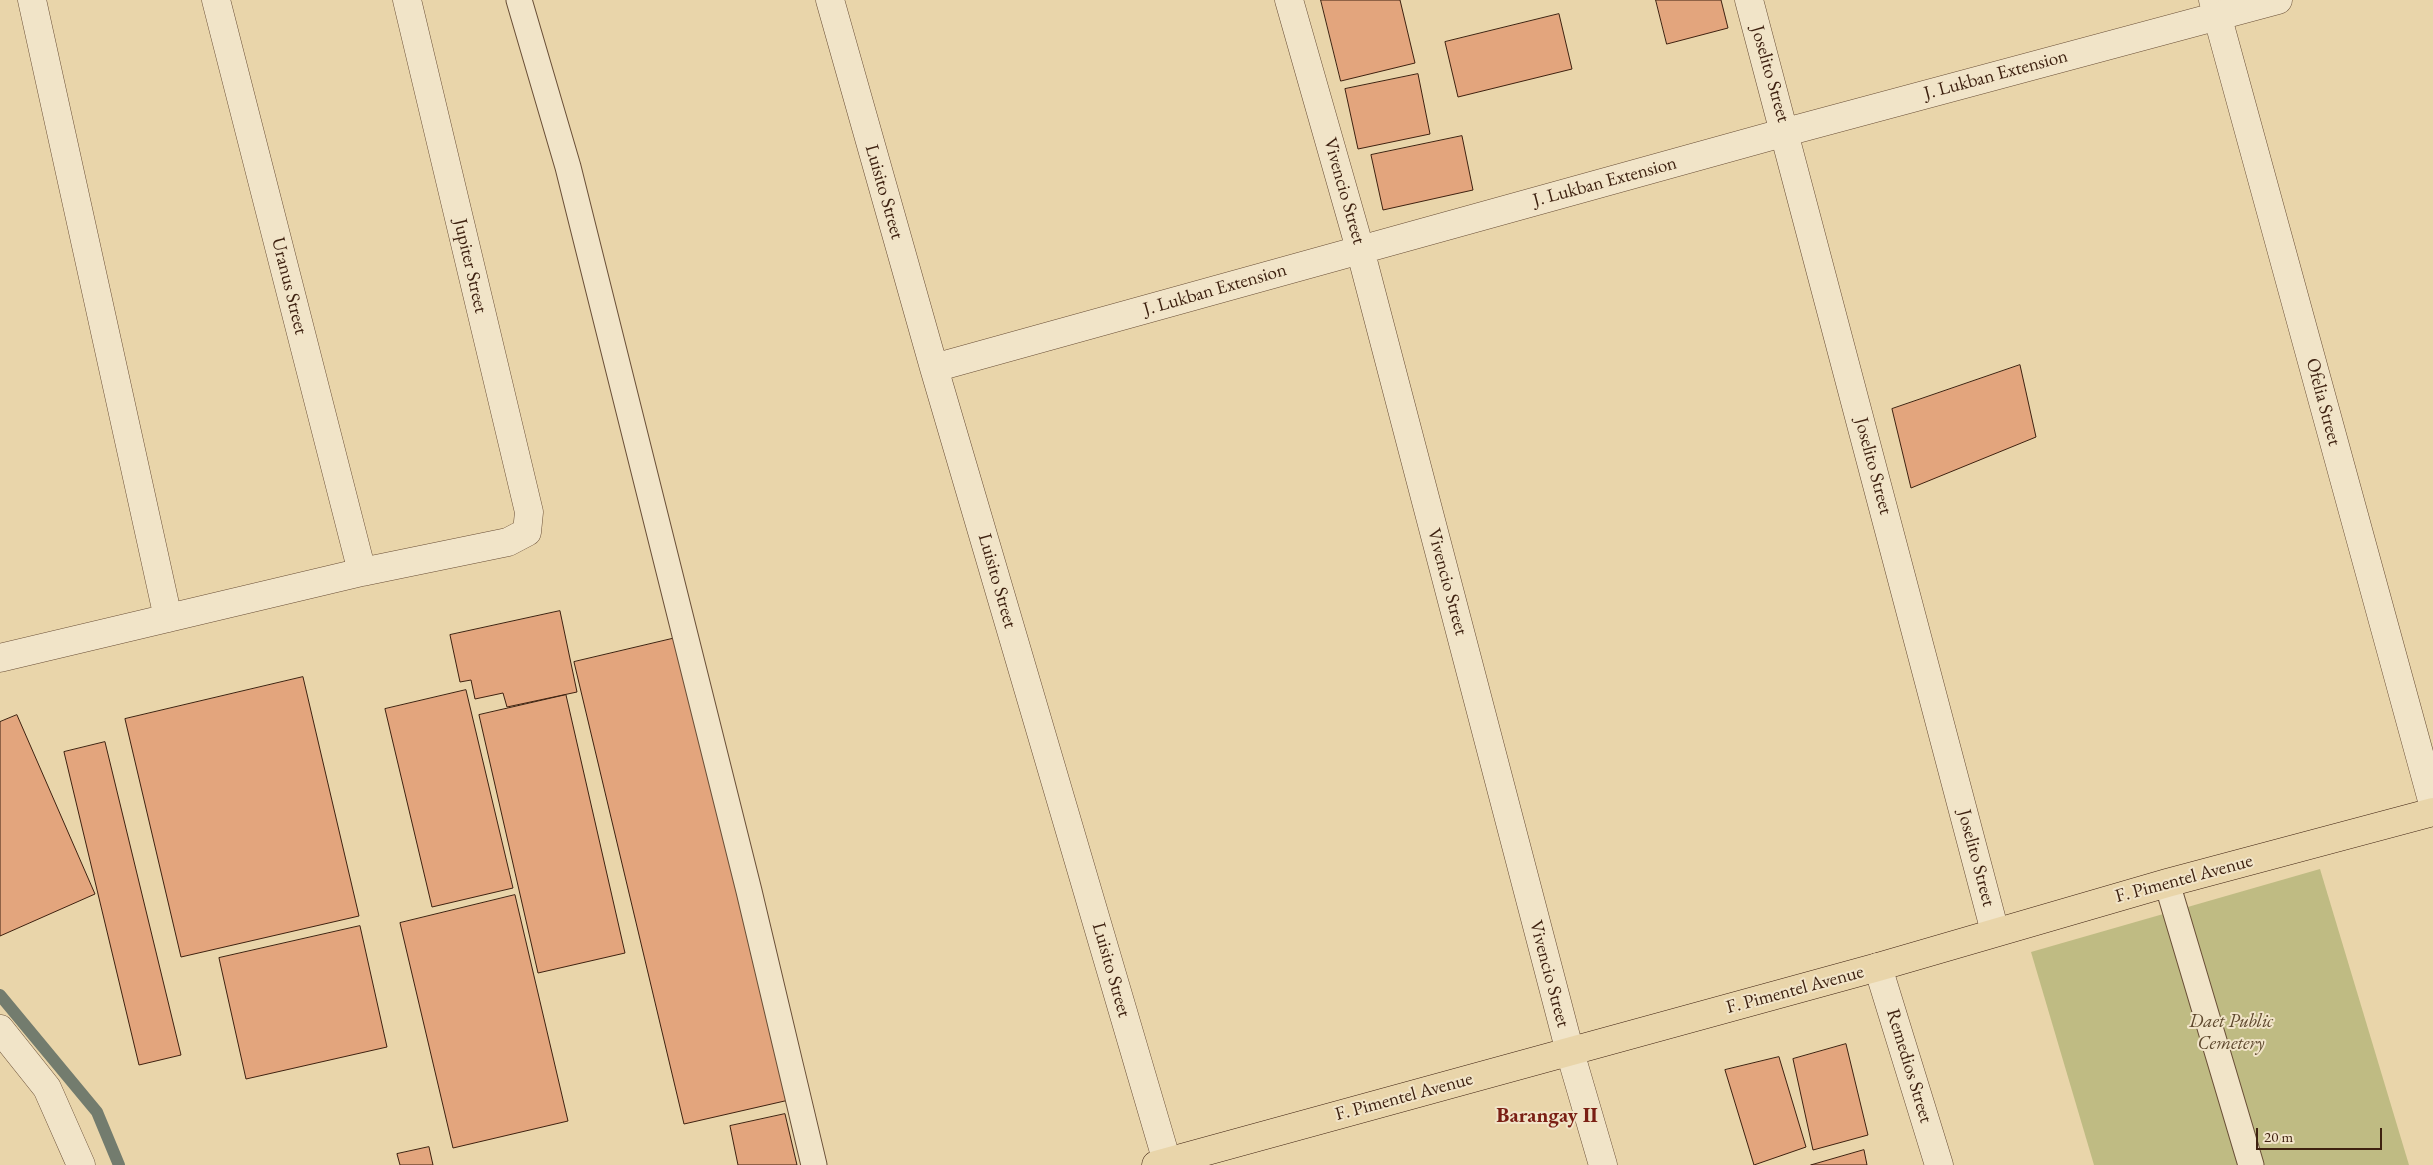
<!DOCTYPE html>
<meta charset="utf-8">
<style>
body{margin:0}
#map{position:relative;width:2433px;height:1165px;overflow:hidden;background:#e9d5aa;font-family:"EB Garamond",serif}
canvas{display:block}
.scale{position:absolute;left:2256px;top:1128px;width:126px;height:22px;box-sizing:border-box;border:2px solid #3e2110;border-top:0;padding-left:6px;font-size:15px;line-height:18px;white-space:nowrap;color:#3e2110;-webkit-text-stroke:4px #f1e4c8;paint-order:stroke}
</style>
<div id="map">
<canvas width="2433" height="1165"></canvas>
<div class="scale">20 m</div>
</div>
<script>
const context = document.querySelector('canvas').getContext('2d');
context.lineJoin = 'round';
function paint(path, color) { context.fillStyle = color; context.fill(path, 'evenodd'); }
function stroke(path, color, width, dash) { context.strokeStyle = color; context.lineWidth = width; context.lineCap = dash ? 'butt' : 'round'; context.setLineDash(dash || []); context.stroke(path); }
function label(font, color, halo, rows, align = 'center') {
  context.font = font + ' "EB Garamond",serif'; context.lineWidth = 4; context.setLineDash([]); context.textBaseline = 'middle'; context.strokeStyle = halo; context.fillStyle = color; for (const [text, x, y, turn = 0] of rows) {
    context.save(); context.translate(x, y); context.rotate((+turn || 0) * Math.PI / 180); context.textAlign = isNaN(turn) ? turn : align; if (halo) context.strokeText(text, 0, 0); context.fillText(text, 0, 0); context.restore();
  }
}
paint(new Path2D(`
 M2320,869L2409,1165H2094L2031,952Z`), '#bfbb83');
stroke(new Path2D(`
 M0,995L97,1112L119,1165`), '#737c6e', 12);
const building = new Path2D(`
 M1321,0H1400L1415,63L1341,81Z
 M1656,0H1721L1728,28L1667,44Z
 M1559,14L1572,69L1458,97L1445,42Z
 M1418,74L1430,134L1358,149L1345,89Z
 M1462,136L1473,190L1383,210L1371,155Z
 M2020,365L2036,437L1911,488L1892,409Z
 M560,611L577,692L507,707L503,693L475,699L471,680L460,682L450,635Z
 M680,637L789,1100L684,1124L574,662Z
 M303,677L359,916L181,957L125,719Z
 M466,690L513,888L432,907L385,709Z
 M566,695L625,953L538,973L479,715Z
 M17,715L95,894L0,936V722Z
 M105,742L181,1055L139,1065L64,752Z
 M515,895L568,1121L453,1148L400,923Z
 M360,926L387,1047L246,1079L219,958Z
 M1846,1044L1868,1135L1813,1150L1793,1059Z
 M1779,1057L1806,1147L1754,1165L1725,1070Z
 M785,1114L797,1165H738L730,1126Z
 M429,1147L433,1165H400L397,1154Z
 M1864,1150L1867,1165H1811Z`);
paint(building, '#e3a57d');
stroke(building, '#3e2110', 1);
const service = new Path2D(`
 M519,0L568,167L749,891L814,1165
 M2167,883L2251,1165`);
const minor = new Path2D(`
 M32,0L168,618
 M216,0L362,572
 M830,0L934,368L1168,1165
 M1289,0L1360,249L1570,1052L1603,1165
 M2213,0L2433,804
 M934,368L1786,132
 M0,658L362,572L508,542L527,532L529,512L407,0
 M1878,967L1939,1165
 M0,1029L47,1088L81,1165`);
const tertiary = new Path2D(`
 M1749,0L1995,932
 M1786,132L2278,0`);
const primary = new Path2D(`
 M1156,1165L1878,967L2167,883L2433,812`);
stroke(service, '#694e36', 27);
stroke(minor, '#694e36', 29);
stroke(tertiary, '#694e36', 29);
stroke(primary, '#3e2110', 29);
stroke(service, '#f1e4c8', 25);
stroke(minor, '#f1e4c8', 28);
stroke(tertiary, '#f1e4c8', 28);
stroke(primary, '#e9d5aa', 28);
label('19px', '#3e2110', '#f1e4c8', [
 ["Joselito Street",1770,74,74],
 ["J. Lukban Extension",1996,75,-15],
 ["J. Lukban Extension",1605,182,-15],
 ["Vivencio Street",1344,191,74],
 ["Luisito Street",884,192,74],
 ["Jupiter Street",470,266,77],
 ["Uranus Street",289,286,76],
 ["J. Lukban Extension",1215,290,-16],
 ["Ofelia Street",2323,402,75],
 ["Joselito Street",1873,466,75],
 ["Luisito Street",997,581,74],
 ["Vivencio Street",1447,582,75],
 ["Joselito Street",1976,858,75],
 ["F. Pimentel Avenue",2184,879,-15],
 ["Luisito Street",1111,970,74],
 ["Vivencio Street",1549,974,75],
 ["F. Pimentel Avenue",1795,990,-15],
 ["Remedios Street",1909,1066,73],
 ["F. Pimentel Avenue",1404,1097,-15]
]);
label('italic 19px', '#5e482d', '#f1e4c8', [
 ["Daet Public",2231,1022],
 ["Cemetery",2231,1044]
]);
label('bold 21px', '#7a1f14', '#f1e4c8', [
 ["Barangay Ⅱ",1547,1116]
]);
</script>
